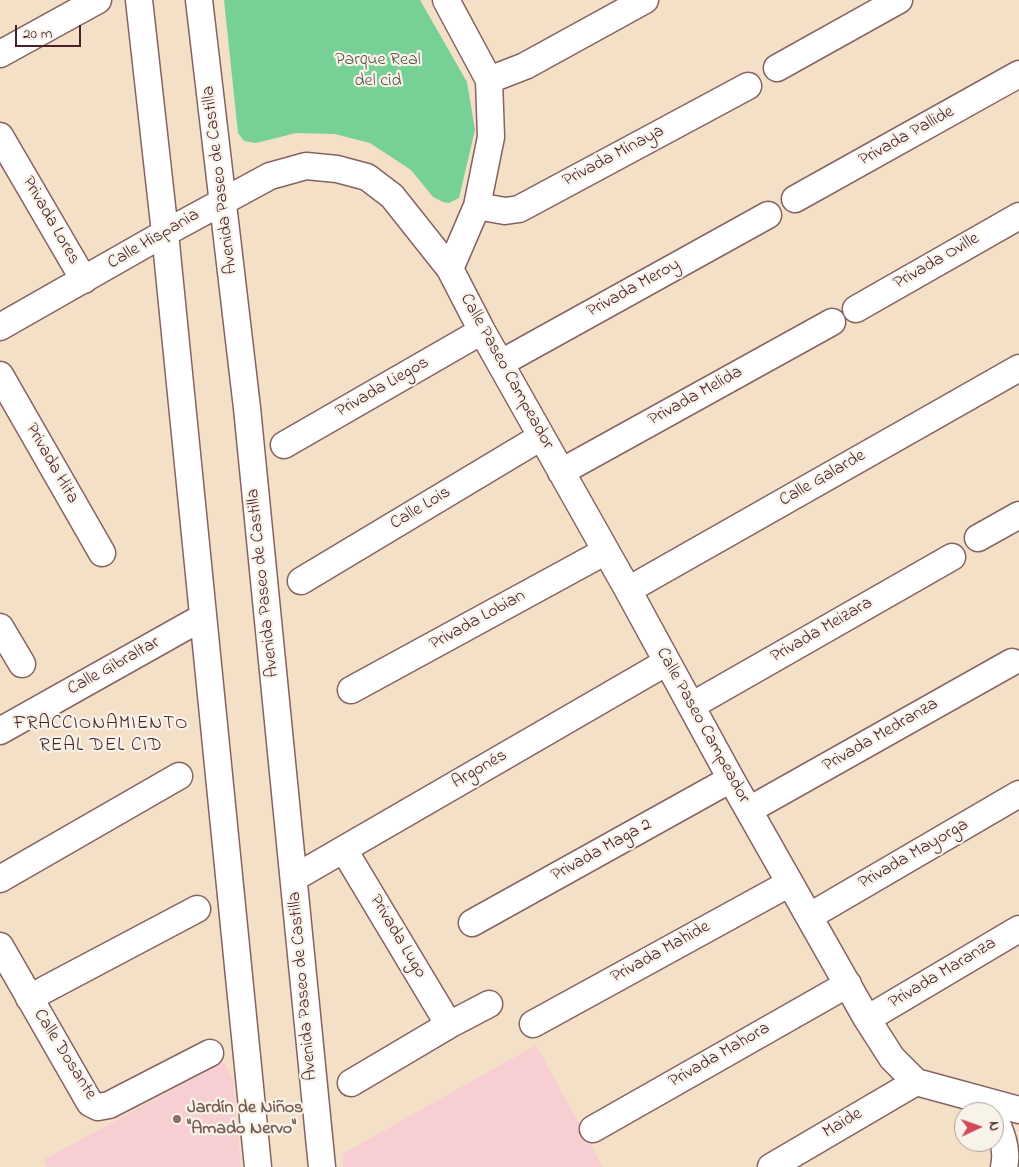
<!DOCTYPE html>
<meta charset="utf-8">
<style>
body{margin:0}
#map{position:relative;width:1019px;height:1167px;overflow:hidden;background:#f4e0c7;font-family:"Indie Flower",sans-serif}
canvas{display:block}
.north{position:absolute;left:954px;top:1102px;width:50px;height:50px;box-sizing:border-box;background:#f7f3e8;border:1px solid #b29e9c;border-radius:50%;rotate:87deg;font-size:14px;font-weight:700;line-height:20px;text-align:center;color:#4a1f2b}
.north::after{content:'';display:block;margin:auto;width:18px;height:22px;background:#d1495b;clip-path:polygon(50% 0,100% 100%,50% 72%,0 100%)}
.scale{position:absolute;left:15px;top:25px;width:66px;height:22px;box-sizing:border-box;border:2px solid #4a1f2b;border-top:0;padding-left:6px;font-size:15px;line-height:18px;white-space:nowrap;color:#4a1f2b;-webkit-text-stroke:4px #f7f3e8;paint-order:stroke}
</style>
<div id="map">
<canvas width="1019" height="1167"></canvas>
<div class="north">N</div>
<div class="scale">20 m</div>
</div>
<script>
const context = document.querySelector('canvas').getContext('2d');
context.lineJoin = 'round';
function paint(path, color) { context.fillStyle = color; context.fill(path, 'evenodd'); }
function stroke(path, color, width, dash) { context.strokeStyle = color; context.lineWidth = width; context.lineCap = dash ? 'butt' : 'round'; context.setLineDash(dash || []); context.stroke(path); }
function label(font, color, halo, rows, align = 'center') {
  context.font = font + ' "Indie Flower",sans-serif'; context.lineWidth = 4.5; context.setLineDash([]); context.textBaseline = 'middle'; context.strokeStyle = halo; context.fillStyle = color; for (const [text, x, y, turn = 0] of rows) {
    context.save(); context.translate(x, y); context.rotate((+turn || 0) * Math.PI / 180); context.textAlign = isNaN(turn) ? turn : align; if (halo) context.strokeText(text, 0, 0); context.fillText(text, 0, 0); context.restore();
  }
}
paint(new Path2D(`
 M536,1045L603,1167H343L342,1154Z
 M224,1062L233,1079L241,1167H47L43,1160Z`), '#f7cfd3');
paint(new Path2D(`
 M224,0H420L467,82L475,130L459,198L449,203L443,202L433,197L411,170L370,143L335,134L296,133L256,143L244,141L238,133Z`), '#77d095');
const street = new Path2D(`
 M139,0L165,233L258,1167
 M199,0L247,408L322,1167
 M446,0L489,80L491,137L477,206L450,269
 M0,54L98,0
 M777,68L899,0
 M489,80L525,66L645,0
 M0,136L84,280
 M795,199L1019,74
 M477,206L505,211L519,209L748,86
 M856,309L1019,216
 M0,327L165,233L270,176L306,166L337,169L367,177L392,196L450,269L482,331L628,590L731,779L867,1019L892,1058L916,1082L1019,1110
 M501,363L768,215
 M0,375L102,553
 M284,445L482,331
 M561,472L832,322
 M978,538L1019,515
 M301,581L541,437
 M628,590L1019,368
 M0,627L22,664
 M351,690L606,551
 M691,706L952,557
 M0,731L203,617
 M749,810L1012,662
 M344,850L449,1025
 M294,878L667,662
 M0,879L179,776
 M810,916L1019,794
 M472,923L731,779
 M0,946L90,1103L98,1107L109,1105L210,1053
 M29,998L197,909
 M867,1019L1019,929
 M533,1024L790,883
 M351,1083L449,1025L489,1004
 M994,1118C1002,1133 1008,1150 1004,1167
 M593,1129L848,984
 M771,1167L916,1082`);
stroke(street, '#866362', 29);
stroke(street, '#fff', 26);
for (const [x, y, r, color] of [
 [177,1119,5,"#8d6e63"]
]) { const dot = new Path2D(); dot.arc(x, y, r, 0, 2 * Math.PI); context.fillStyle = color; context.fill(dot); stroke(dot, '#f7f3e8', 2); }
label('18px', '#58544b', '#f7f3e8', [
 ["Parque Real",378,61],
 ["del cid",378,82]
]);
label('18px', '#4a1f2b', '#f7f3e8', [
 ["Privada Pallide",907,137,-29],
 ["Privada Minaya",614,157,-28],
 ["Avenida Paseo de Castilla",221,180,-97],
 ["Privada Lores",50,221,60],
 ["Calle Hispania",154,240,-30],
 ["Privada Oville",937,262,-30],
 ["Privada Meroy",634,289,-29],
 ["Calle Paseo Campeador",506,372,61],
 ["Privada Liegos",383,388,-30],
 ["Privada Melida",696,397,-29],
 ["Privada Hita",51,464,60],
 ["Calle Galarde",823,479,-30],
 ["Calle Lois",421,509,-31],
 ["Avenida Paseo de Castilla",264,583,-96],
 ["Privada Lobian",478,621,-29],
 ["Privada Meizara",822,631,-30],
 ["Calle Gibraltar",114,667,-29],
 ["Calle Paseo Campeador",702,726,61],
 ["Privada Medranza",881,736,-30],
 ["Argonés",480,770,-30],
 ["Privada Maga 2",602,851,-29],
 ["Privada Mayorga",914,855,-30],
 ["Privada Lugo",397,937,59],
 ["Privada Mahide",661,953,-29],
 ["Privada Maranza",943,974,-31],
 ["Avenida Paseo de Castilla",304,986,-95],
 ["Calle Dosante",64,1055,58],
 ["Privada Mahora",720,1056,-30],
 ["Maide",843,1124,-31]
]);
label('bold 18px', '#785e54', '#f7f3e8', [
 ["Jardín de Niños",187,1109],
 ["\"Amado Nervo\"",187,1130]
], 'left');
context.letterSpacing = '1px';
label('19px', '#4a1f2b', '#f7f3e8', [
 ["FRACCIONAMIENTO",101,725],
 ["REAL DEL CID",101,747]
]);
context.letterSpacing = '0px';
</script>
